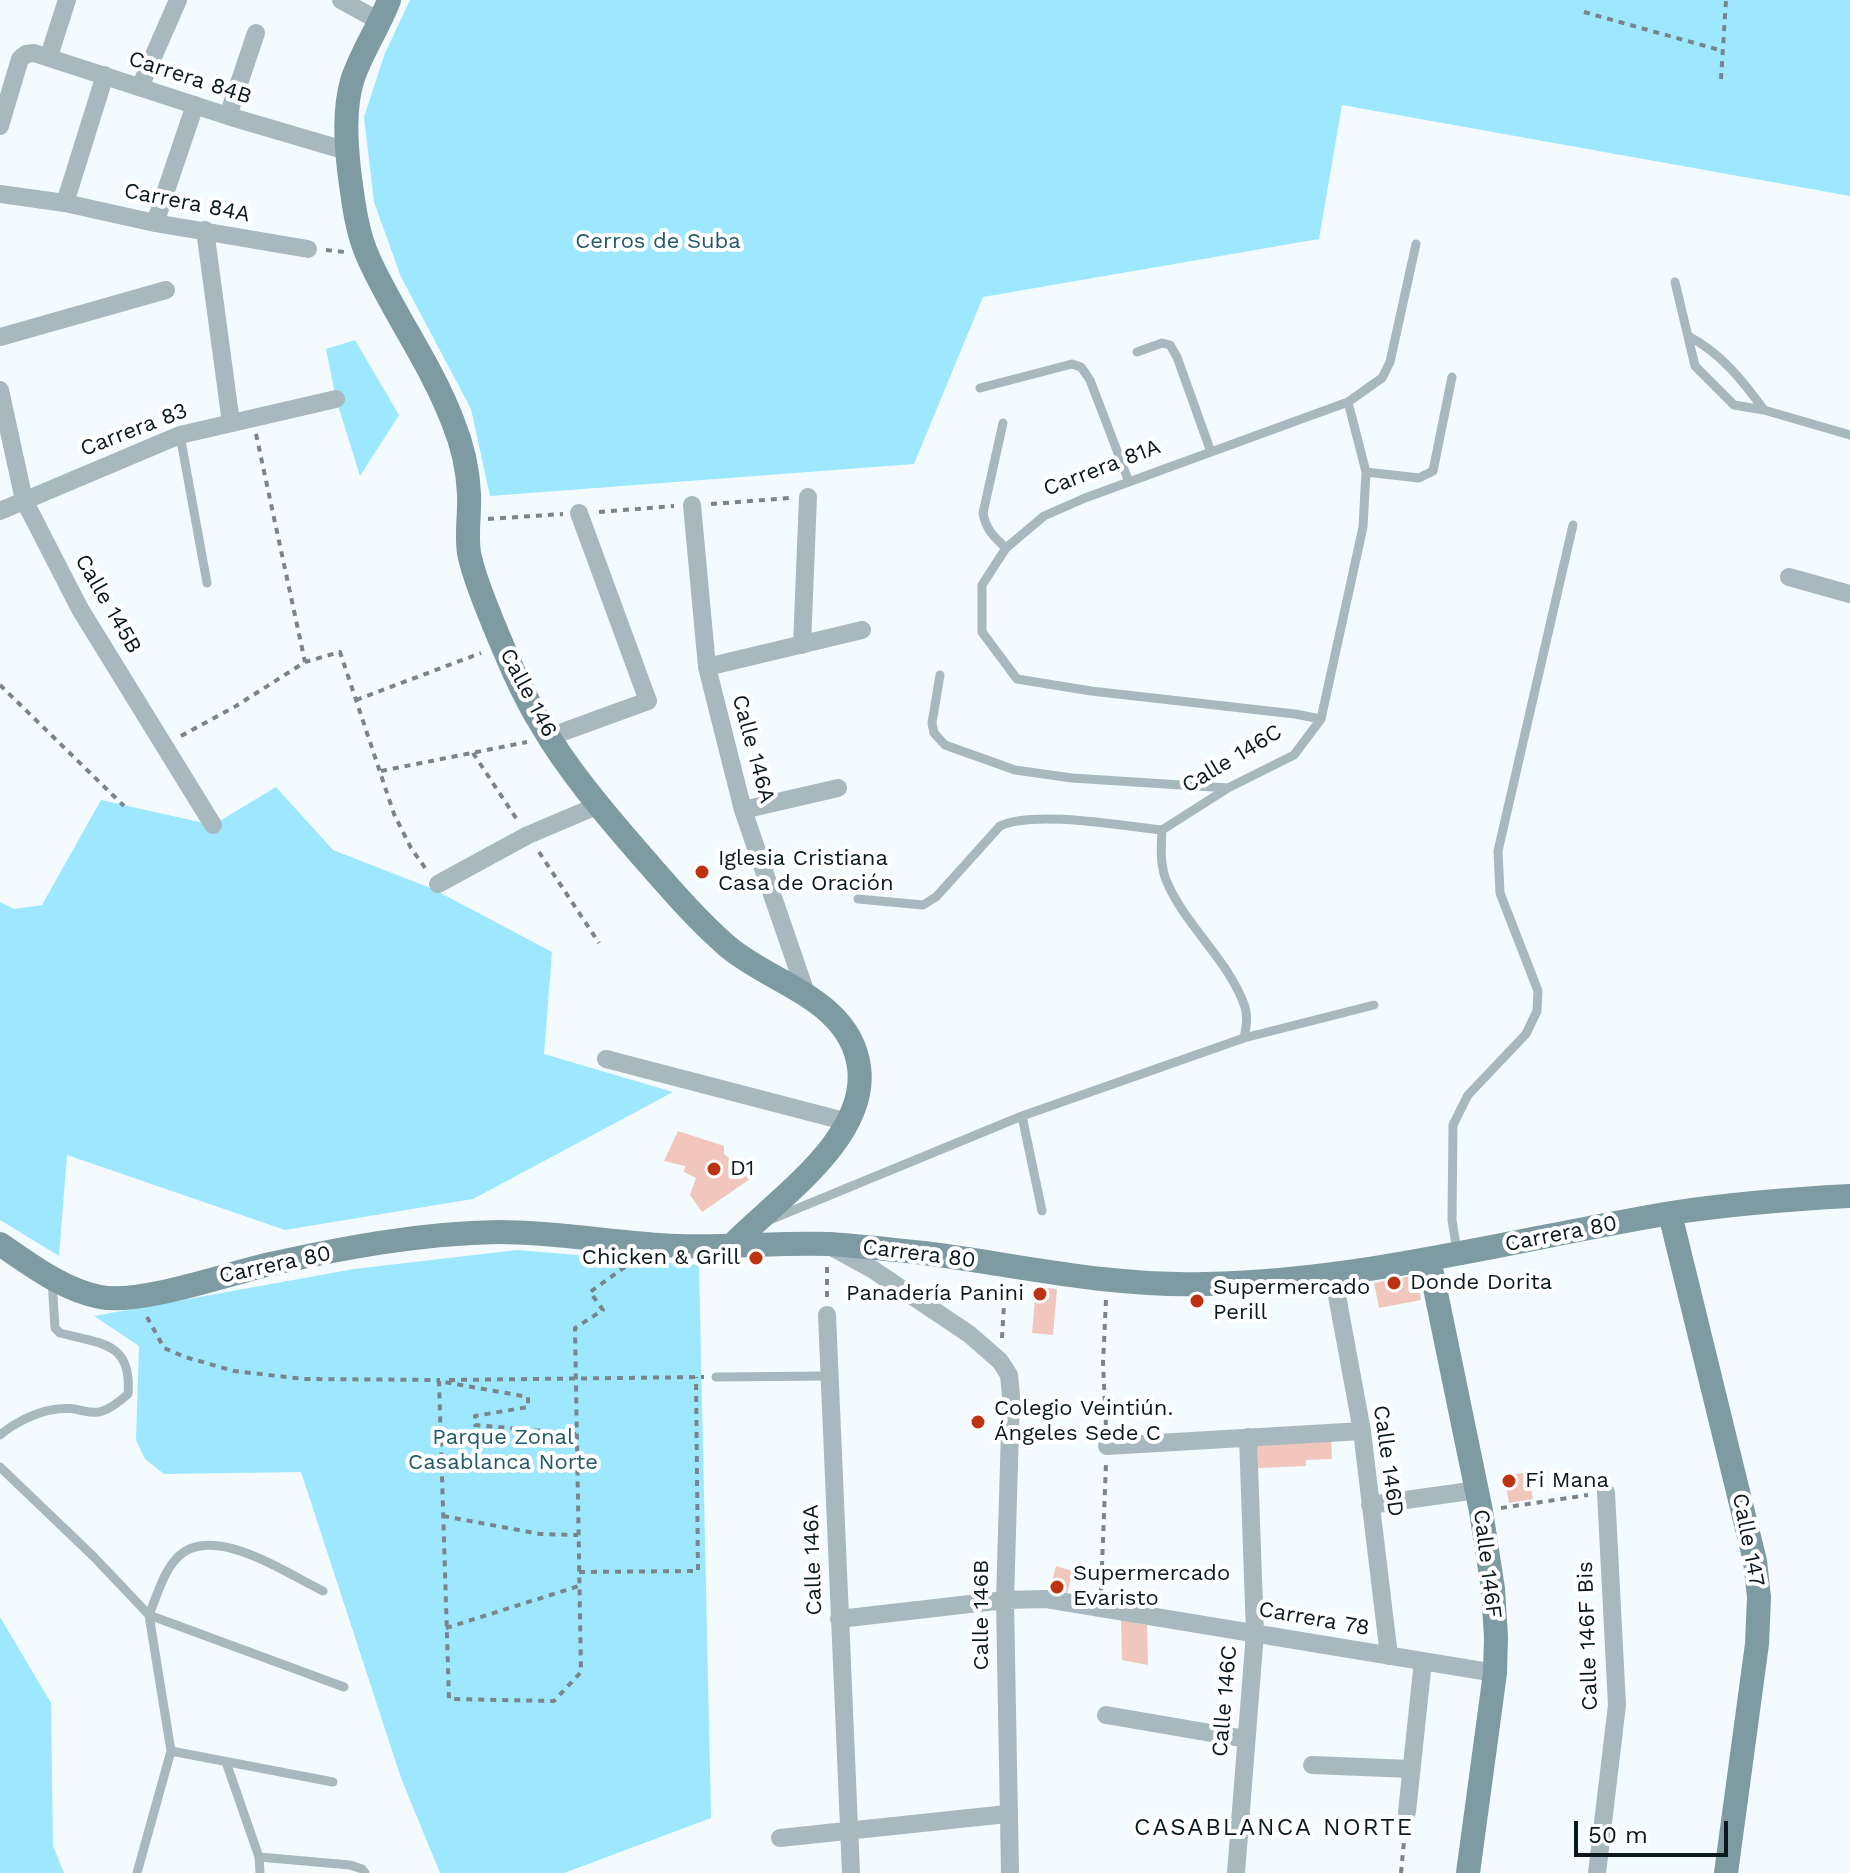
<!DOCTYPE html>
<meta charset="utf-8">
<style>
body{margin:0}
#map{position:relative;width:1850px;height:1873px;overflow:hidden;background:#f3fbfe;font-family:"Work Sans",sans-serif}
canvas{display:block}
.scale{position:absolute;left:1574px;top:1821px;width:154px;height:36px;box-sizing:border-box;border:4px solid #09191e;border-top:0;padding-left:10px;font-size:24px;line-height:28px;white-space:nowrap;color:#09191e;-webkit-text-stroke:6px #fff;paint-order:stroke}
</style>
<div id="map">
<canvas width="1850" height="1873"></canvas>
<div class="scale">50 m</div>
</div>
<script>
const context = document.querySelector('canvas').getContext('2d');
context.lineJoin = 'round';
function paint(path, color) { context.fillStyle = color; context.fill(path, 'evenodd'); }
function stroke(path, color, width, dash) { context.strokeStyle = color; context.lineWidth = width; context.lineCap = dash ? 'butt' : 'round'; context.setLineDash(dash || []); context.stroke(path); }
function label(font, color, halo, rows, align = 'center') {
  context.font = font + ' "Work Sans",sans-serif'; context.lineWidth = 8; context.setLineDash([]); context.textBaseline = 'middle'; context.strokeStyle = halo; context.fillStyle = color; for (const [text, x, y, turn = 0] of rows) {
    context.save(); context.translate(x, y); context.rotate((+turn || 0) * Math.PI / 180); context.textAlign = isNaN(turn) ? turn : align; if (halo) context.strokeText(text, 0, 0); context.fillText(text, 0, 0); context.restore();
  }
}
paint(new Path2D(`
 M410,0H1850V196L1342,105L1319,239L983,297L914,464L490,496L471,409L401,277L374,202L364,117L385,53Z
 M355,340L399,415L360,476L336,399L326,349Z
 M276,787L333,850L433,889L552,952L544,1054L673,1092L473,1199L285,1230L67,1155L59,1256L0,1220V902L14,909L42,905L101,800L213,825Z
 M517,1250L699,1265L711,1818L564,1873H440L401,1778L301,1472L164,1474L145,1459L136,1440L139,1346L94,1316L354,1269Z
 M0,1617L51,1703L53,1846L64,1873H0Z`), '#9ee8ff');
paint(new Path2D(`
 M678,1131L724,1146V1154L753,1177L702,1212L690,1195L696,1178L684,1172L685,1166L664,1161Z
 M1417,1275L1421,1300L1379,1308L1374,1283Z
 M1036,1287L1057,1289L1053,1335L1032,1333Z
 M1331,1437L1332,1459L1306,1460V1466L1258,1468L1257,1440Z
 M1528,1472L1533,1499L1509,1503L1504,1476Z
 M1056,1566L1073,1571L1067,1593L1050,1589Z
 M1121,1620L1147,1625L1148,1665L1122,1660Z`), '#f1c6bc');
stroke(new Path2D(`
 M1584,12L1723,51
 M1721,79L1726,0
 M326,250L345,252
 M256,434L305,662
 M711,504L790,498
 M599,512L674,506
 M488,519L563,514
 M0,685L124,806
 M356,700L481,653
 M181,736L236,706L305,662L340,652L394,814L411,848L428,872
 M473,753L518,821
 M381,771L527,742
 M539,852L599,943
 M827,1267V1298
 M1106,1300L1103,1363L1106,1427
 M147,1317L164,1348L185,1357L234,1371L304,1379L440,1380
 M1002,1338L1005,1287
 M449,1380L704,1377
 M576,1434L475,1425V1416L528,1407V1397L439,1381L449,1699L554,1701L581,1672L575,1328L603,1310L590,1292L629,1264
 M1501,1508L1588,1495
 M443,1516L540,1534L578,1535
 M579,1572L698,1571L696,1377
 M1101,1591L1106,1463
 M446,1628L579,1586
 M1401,1873L1405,1830`), '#798589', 4, [6, 6]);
stroke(new Path2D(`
 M1675,282L1695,366L1734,405L1764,410C1743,381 1720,352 1688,336
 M1137,352L1162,343L1170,345L1177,357L1211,452
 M980,388L1072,364L1081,367L1090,380L1129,482
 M1764,410L1850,435
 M1003,423L983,513C986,530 994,537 1006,548
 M180,435L207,583
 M1366,472L1419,478L1433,471L1452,377
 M940,675L932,723L934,733L945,745L1015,770L1072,778L1228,788
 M1321,719L1295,714L1091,691L1017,679L982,632V585L1006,548L1044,516L1085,498L1348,402L1382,378L1390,362L1416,244
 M858,899L923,905L936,897L1000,826C1035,810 1121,826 1162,830
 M1244,1038C1246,1028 1248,1018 1245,1007C1229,960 1185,926 1166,880C1160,864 1161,847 1162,830L1228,788L1294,755L1321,719L1363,527L1366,472L1348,402
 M1022,1116L1042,1211
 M772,1219L1022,1116L1244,1038L1374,1005
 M1457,1251L1452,1220L1453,1125L1468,1095L1526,1034L1537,1011L1538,991L1500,893L1498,851L1573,525
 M716,1377L829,1376
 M0,1435C13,1424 34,1413 51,1410C91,1402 89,1429 128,1394C132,1342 102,1344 60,1333L55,1328L52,1280
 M0,1467L94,1557L149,1615L171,1751L137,1873
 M323,1591C287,1574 210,1520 176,1559C163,1573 156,1598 149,1615L344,1687
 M171,1751L333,1782
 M226,1762L259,1857L260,1873
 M259,1857L350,1865L362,1869L365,1873`), '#a7b9bf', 9);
stroke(new Path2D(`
 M341,0L381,22
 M49,56L67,0
 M140,87L178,0
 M228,116L256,33
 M0,126L20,59L26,54L34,53L228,116L347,151
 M0,194L65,203L155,223L308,249
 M65,203L105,75
 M155,223L195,105
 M205,230L231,423
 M0,337L166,290
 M0,390L24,500L80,609L213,825
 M692,505L707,667L743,810L807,996
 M0,511L180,435L336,399
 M1789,577L1850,594
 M802,645L808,497
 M707,667L862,630
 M549,737L648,701L579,513
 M743,810L838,788
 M438,884L528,835L599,805
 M606,1059L848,1122
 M830,1246L872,1269L969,1334L1000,1361L1009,1375L1011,1396L1005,1600L1010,1873
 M1333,1274L1362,1431L1389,1656
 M827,1315L851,1873
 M1107,1446L1362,1431
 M1370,1505L1477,1490
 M839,1619L1005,1600L1046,1599L1495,1673
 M1106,1715L1246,1739
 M1312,1765L1410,1769
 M1407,1812L1423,1661
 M780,1838L1007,1814
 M1236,1873L1255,1633L1248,1437
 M1597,1873L1617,1705L1606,1492`), '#a7b9bf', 18);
stroke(new Path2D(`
 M389,0C379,27 361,53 352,81C344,109 346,141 349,170C353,199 356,230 368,257C393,313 431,364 453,422C462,444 468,469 469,494C470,514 466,533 469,553C474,578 484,600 493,623C507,657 522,693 541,724C567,769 606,815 640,854C668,886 695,918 727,946C771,984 850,999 859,1067C869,1139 774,1201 730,1247
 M1670,1214L1755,1561L1759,1597L1757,1644L1726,1873
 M0,1244C30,1264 63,1290 100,1297C138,1305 225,1275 266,1265C342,1248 421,1233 499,1232C559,1232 619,1244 678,1246C729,1248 779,1242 830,1244C861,1246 893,1250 924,1253C1018,1265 1110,1287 1205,1284C1363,1281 1516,1239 1671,1213C1731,1204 1790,1199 1850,1196
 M1429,1259L1481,1511L1493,1589L1496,1637L1495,1673L1468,1873`), '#7e9aa2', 24);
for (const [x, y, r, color] of [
 [702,872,8,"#bd3210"],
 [714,1169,8,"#bd3210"],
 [756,1258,8,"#bd3210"],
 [1394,1283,8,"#bd3210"],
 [1040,1294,8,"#bd3210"],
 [1197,1301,8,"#bd3210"],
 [978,1422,8,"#bd3210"],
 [1509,1481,8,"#bd3210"],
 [1057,1587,8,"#bd3210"]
]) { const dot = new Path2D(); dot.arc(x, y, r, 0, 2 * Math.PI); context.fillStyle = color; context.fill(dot); stroke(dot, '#fff', 3); }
label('22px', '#09191e', '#fff', [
 ["Carrera 84B",190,78,18],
 ["Carrera 84A",187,203,11],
 ["Carrera 83",134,430,-21],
 ["Carrera 81A",1102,468,-21],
 ["Calle 145B",108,604,60],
 ["Calle 146",528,693,62],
 ["Calle 146A",753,749,75],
 ["Calle 146C",1232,759,-31],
 ["Carrera 80",1561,1234,-11],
 ["Carrera 80",919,1254,7],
 ["Carrera 80",275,1265,-12],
 ["Calle 146D",1388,1461,82],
 ["Calle 147",1748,1540,79],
 ["Calle 146A",813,1560,-92],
 ["Calle 146F",1487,1564,83],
 ["Calle 146B",982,1615,-90],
 ["Carrera 78",1314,1619,10],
 ["Calle 146F Bis",1588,1636,-92],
 ["Calle 146C",1225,1701,-85]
]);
label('22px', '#215a69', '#fff', [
 ["Cerros de Suba",658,242],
 ["Parque Zonal",503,1438],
 ["Casablanca Norte",503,1463]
]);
label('22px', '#09191e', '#fff', [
 ["Iglesia Cristiana",718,859],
 ["Casa de Oración",718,884],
 ["D1",730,1169],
 ["Chicken & Grill",740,1258,"right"],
 ["Donde Dorita",1410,1283],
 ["Supermercado",1213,1288],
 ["Perill",1213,1313],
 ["Panadería Panini",1024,1294,"right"],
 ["Colegio Veintiún.",994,1409],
 ["Ángeles Sede C",994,1434],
 ["Fi Mana",1525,1481],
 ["Supermercado",1073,1574],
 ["Evaristo",1073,1599]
], 'left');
context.letterSpacing = '2px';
label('24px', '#09191e', '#fff', [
 ["CASABLANCA NORTE",1274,1828]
]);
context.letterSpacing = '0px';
</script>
